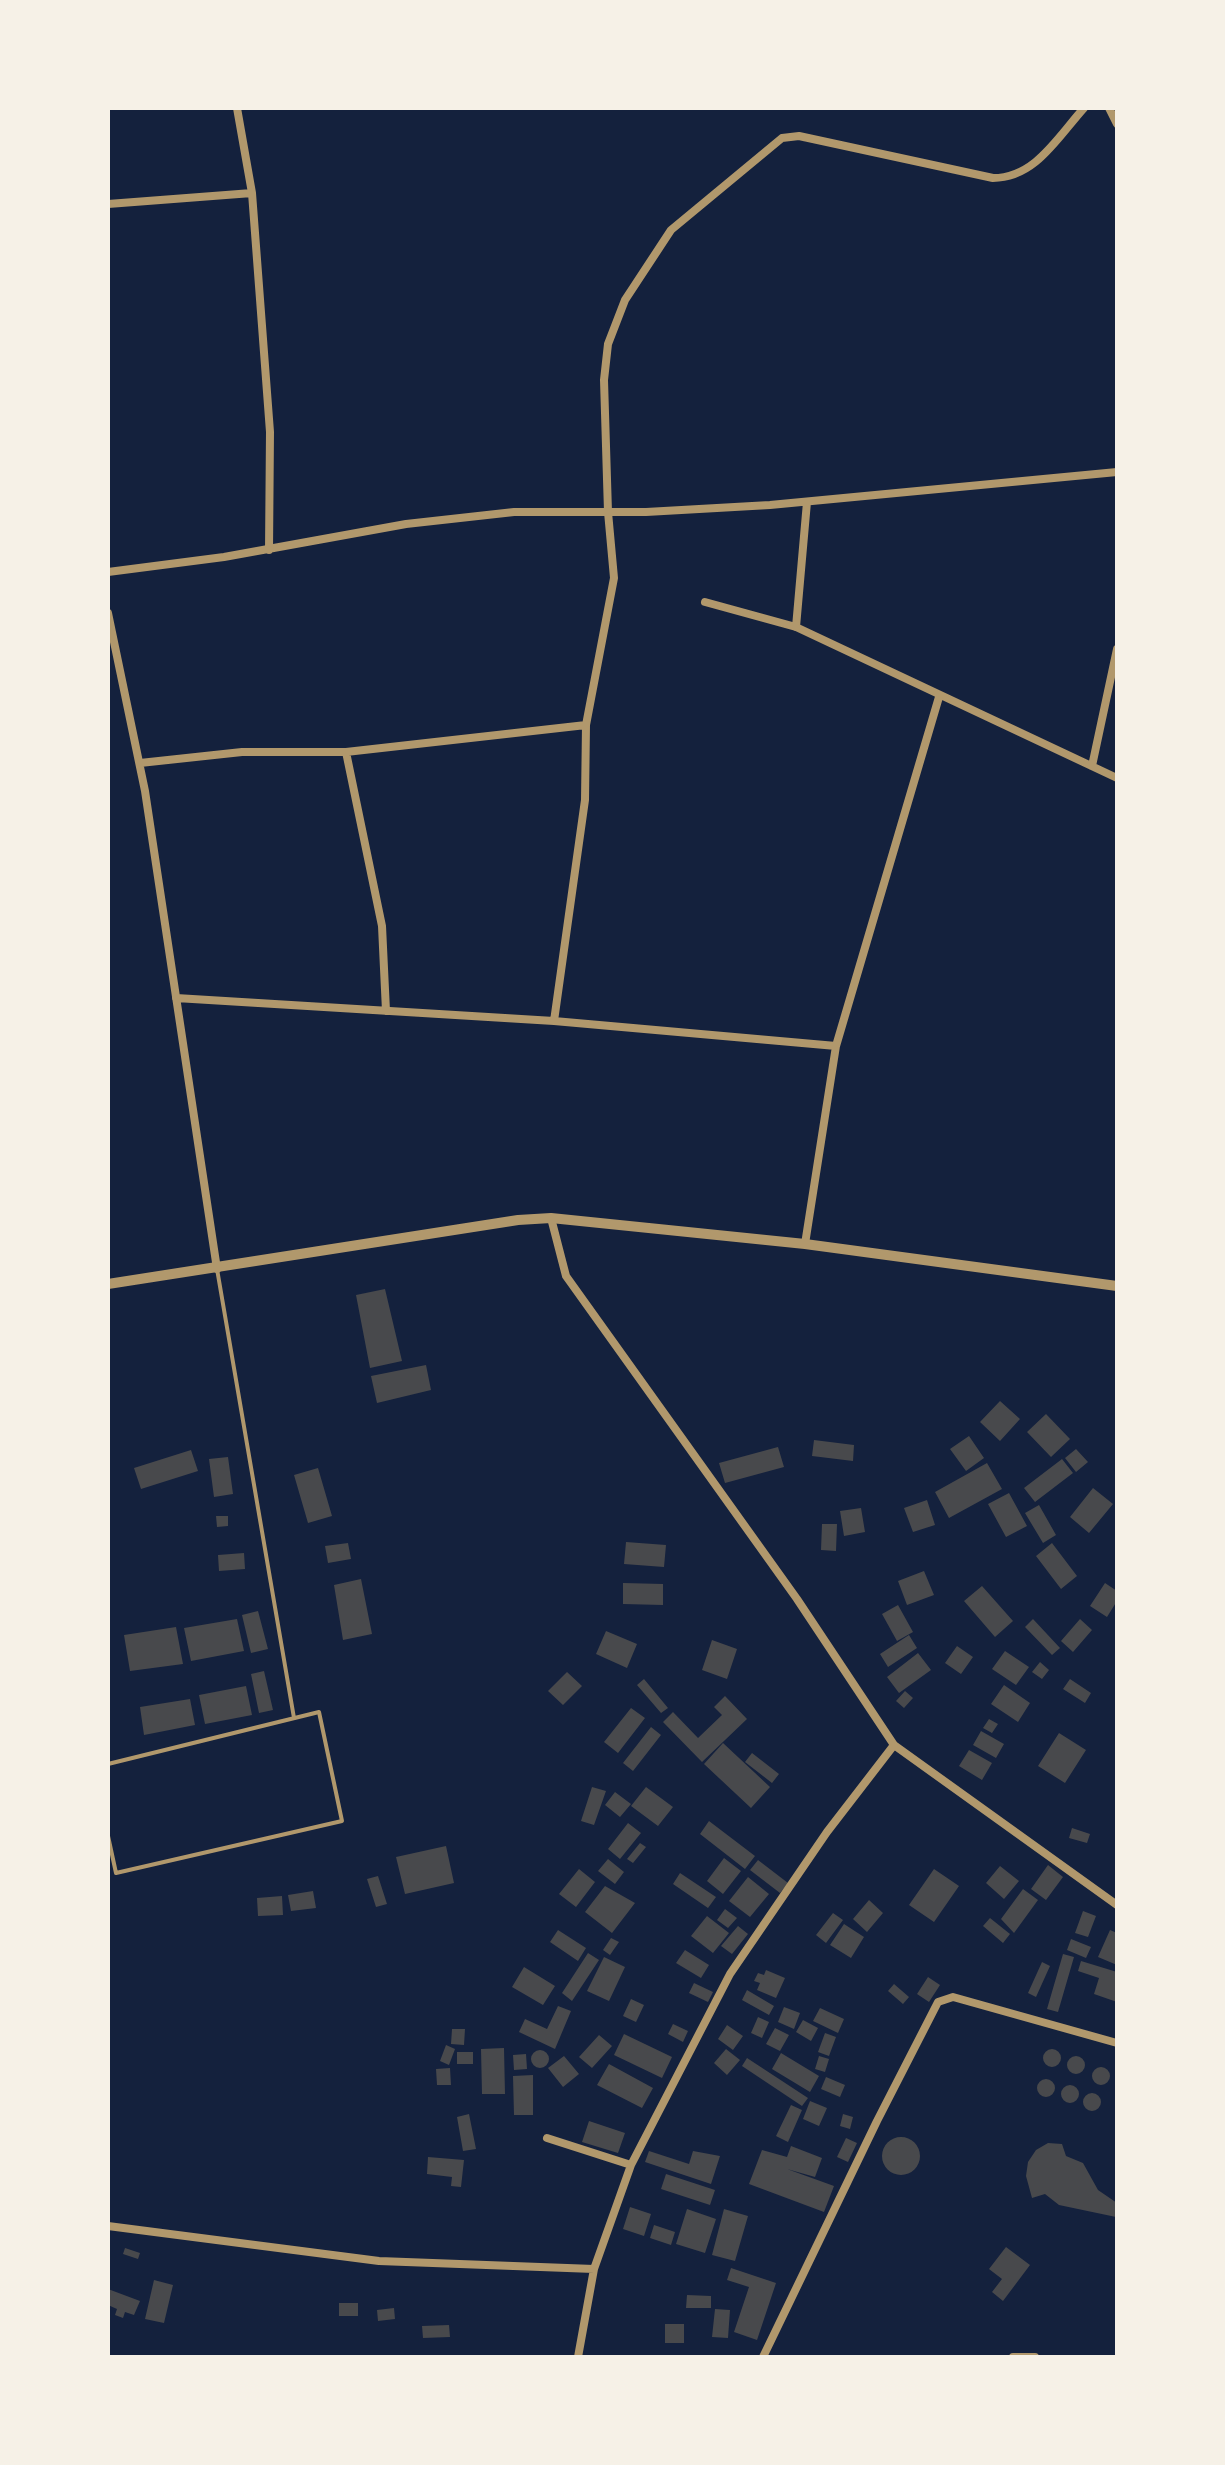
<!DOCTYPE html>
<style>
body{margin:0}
#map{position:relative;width:1225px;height:2465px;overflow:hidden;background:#14213d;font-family:Karla,sans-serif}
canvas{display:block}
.frame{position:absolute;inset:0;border:110px solid #f6f1e7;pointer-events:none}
</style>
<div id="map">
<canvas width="1225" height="2465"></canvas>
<div class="frame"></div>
</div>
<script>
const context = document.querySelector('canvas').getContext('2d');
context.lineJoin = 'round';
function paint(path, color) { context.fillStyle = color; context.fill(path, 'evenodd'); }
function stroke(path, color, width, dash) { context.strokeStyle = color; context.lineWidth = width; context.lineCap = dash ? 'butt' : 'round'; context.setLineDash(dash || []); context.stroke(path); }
paint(new Path2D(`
 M385,1289L402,1361L370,1368L356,1295Z
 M426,1365L431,1390L377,1403L371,1376Z
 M1000,1401L1020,1419L1000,1441L980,1422Z
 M1046,1414L1070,1439L1051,1457L1027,1432Z
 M969,1436L984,1458L966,1471L950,1449Z
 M814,1440L854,1445L853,1461L812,1456Z
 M778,1447L784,1467L725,1483L719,1463Z
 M1076,1449L1088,1462L1076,1472L1065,1458Z
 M191,1450L198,1471L141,1489L134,1468Z
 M228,1457L233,1494L214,1497L209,1459Z
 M1062,1459L1073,1473L1035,1502L1024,1488Z
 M987,1463L1002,1489L949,1518L935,1492Z
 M318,1468L332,1516L308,1523L294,1475Z
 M1093,1488L1113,1504L1089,1533L1070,1517Z
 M1009,1493L1027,1526L1006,1537L988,1504Z
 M927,1500L935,1525L913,1532L904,1508Z
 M1039,1505L1056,1535L1043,1543L1025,1513Z
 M861,1508L865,1532L844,1536L840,1511Z
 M216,1516H228V1526L217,1527Z
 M822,1524H837L836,1551L821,1550Z
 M626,1542L666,1545L664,1567L624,1564Z
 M348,1543L351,1559L328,1563L325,1546Z
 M1052,1543L1077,1576L1061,1589L1036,1556Z
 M244,1553L245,1569L219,1571L218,1555Z
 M924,1571L934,1595L907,1605L898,1581Z
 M361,1579L372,1634L343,1640L334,1585Z
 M623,1583L663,1584V1605L623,1604Z
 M1105,1583L1117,1591V1601L1107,1617L1090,1606Z
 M982,1586L1013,1621L995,1637L964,1601Z
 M898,1605L913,1632L897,1641L882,1614Z
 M258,1611L268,1649L251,1653L242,1615Z
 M237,1619L244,1651L191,1661L184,1628Z
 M1033,1619L1060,1648L1052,1655L1025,1627Z
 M1080,1619L1092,1630L1073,1652L1061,1641Z
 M176,1627L183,1664L130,1671L124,1635Z
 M606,1631L637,1644L627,1668L596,1654Z
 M909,1635L917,1648L888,1667L880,1654Z
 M712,1640L737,1649L727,1679L702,1670Z
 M957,1646L973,1657L961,1674L945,1663Z
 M1005,1651L1029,1667L1016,1685L992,1669Z
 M918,1653L931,1670L899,1693L887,1677Z
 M1040,1662L1049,1670L1042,1679L1032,1672Z
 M264,1671L273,1710L259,1713L251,1674Z
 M567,1672L582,1686L563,1705L548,1691Z
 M644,1679L668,1708L661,1713L637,1685Z
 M1070,1679L1091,1693L1085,1703L1063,1689Z
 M1004,1685L1030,1703L1018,1722L991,1704Z
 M246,1686L252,1715L205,1724L199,1695Z
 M905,1691L913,1698L904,1708L896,1701Z
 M725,1696L747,1719L702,1762L663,1722L673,1712L698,1738L722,1715L714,1707Z
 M190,1699L195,1725L144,1735L140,1707Z
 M631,1708L645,1718L618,1753L604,1742Z
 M989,1719L998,1724L992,1733L983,1728Z
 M651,1727L661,1735L633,1771L623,1763Z
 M981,1731L1004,1744L996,1758L973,1745Z
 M1059,1733L1086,1750L1065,1783L1038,1766Z
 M723,1743L770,1787L751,1808L704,1764Z
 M969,1750L992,1763L982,1780L959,1766Z
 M752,1753L779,1774L772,1783L745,1762Z
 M592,1787L606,1791L594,1825L581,1821Z
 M646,1787L673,1807L658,1826L631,1806Z
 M615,1792L631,1804L620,1817L605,1805Z
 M709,1821L755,1856L745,1869L700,1834Z
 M628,1823L641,1833L620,1859L608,1849Z
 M1072,1828L1090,1834L1087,1843L1069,1838Z
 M640,1843L646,1847L633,1863L627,1859Z
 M446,1846L454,1883L405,1894L396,1857Z
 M724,1858L741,1871L723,1894L707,1881Z
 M608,1859L624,1872L615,1884L598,1871Z
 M758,1860L788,1883L780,1893L750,1870Z
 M1048,1865L1063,1877L1046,1900L1031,1889Z
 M1000,1866L1019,1881L1004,1899L986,1883Z
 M579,1869L595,1882L576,1907L559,1894Z
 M934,1869L959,1886L934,1922L909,1905Z
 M680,1873L716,1897L708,1908L673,1884Z
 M378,1876L387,1904L376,1907L367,1879Z
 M748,1877L769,1894L750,1917L729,1901Z
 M605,1886L635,1903L612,1933L585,1912Z
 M1023,1889L1038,1900L1014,1933L1001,1919Z
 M313,1891L316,1908L291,1911L288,1895Z
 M282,1896L283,1915L258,1916L257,1898Z
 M869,1900L883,1913L867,1932L853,1919Z
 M725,1909L737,1918L728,1928L717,1920Z
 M1083,1911L1096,1916L1088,1937L1075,1933Z
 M833,1913L843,1920L826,1943L816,1935Z
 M707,1916L729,1933L713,1953L691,1936Z
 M990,1918L1010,1934L1003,1943L983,1926Z
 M844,1924L864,1937L851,1958L830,1945Z
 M738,1926L748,1934L732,1954L721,1946Z
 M558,1930L586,1948L578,1961L550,1942Z
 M1110,1930L1117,1933V1965L1098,1957Z
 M611,1938L619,1942L610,1955L603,1950Z
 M1071,1939L1091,1947L1086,1958L1067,1950Z
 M685,1950L709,1965L701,1978L676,1963Z
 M588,1953L599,1960L572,2001L562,1993Z
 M1063,1954L1074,1957L1058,2012L1047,2009Z
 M604,1957L625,1967L609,2001L587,1991Z
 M1081,1961L1117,1972V2002L1094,1994L1099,1978L1078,1971Z
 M1042,1962L1050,1966L1036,1997L1028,1993Z
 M524,1967L555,1986L543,2005L512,1987Z
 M766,1970L785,1978L776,1998L757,1990L760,1983L754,1981L758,1973L764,1975Z
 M928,1977L940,1985L929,2002L917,1994Z
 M694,1983L713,1992L708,2002L689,1993Z
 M894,1984L909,1997L903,2004L888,1991Z
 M747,1990L774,2006L769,2015L742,2000Z
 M631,1999L644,2005L636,2022L623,2016Z
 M558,2006L571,2011L555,2049L519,2032L525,2019L547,2029Z
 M784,2007L800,2013L794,2029L778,2022Z
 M820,2008L844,2019L838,2033L813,2021Z
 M758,2017L769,2022L762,2038L751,2033Z
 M803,2020L818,2028L811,2041L796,2032Z
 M673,2024L688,2031L683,2042L668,2034Z
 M727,2025L743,2036L733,2050L718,2039Z
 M775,2028L789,2035L780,2051L766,2044Z
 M452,2029H465L464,2045L451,2044Z
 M825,2033L836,2037L829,2056L818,2052Z
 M624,2034L672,2057L662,2078L614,2055Z
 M599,2035L612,2046L592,2068L579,2057Z
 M446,2045L455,2049L449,2065L440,2061Z
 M504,2048L505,2094H482L481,2049Z
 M1043 2058a9 9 0 1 1 18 0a9 9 0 1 1-18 0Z
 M726,2049L740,2060L727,2075L714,2063Z
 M531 2059a9 9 0 1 1 18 0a9 9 0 1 1-18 0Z
 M457,2052H473V2064H457Z
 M781,2053L819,2076L810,2092L772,2069Z
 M526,2054L527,2069L514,2070L513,2055Z
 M1067 2065a9 9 0 1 1 18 0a9 9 0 1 1-18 0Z
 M564,2056L579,2074L563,2087L548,2068Z
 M819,2056L829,2059L825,2072L815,2069Z
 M747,2058L808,2098L802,2106L742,2066Z
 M609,2064L653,2088L642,2108L597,2085Z
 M1092 2076a9 9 0 1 1 18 0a9 9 0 1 1-18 0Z
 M450,2068L451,2085H437L436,2069Z
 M533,2075V2115H514L513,2076Z
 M826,2077L845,2085L840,2097L821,2089Z
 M1037 2088a9 9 0 1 1 18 0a9 9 0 1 1-18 0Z
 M1061 2094a9 9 0 1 1 18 0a9 9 0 1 1-18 0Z
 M1083 2102a9 9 0 1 1 18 0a9 9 0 1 1-18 0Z
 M810,2101L827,2108L819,2126L803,2119Z
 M791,2105L802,2110L788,2142L776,2136Z
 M469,2114L476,2149L463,2151L457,2117Z
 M843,2114L853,2117L850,2129L840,2126Z
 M589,2121L625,2133L618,2153L582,2142Z
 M882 2156a19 19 0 1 1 38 0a19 19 0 1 1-38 0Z
 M846,2138L857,2143L848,2162L837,2157Z
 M1048,2143L1062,2144L1066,2156L1083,2163L1098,2190L1117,2203L1116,2217L1059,2205L1045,2194L1032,2198L1026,2176L1028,2162L1036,2150Z
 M791,2146L822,2158L815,2177L787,2169L834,2186L824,2212L749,2184L762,2150L787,2157Z
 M649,2151L689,2164L693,2151L720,2156L711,2184L645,2162Z
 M428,2157L464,2160L461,2187L451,2186L452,2177L427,2174Z
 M666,2174L715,2190L710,2205L661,2189Z
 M630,2207L651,2214L644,2236L623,2229Z
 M687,2209L716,2219L705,2253L676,2244Z
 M724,2209L748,2216L735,2261L712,2255Z
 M654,2225L675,2232L671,2245L650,2238Z
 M1006,2247L1030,2265L1003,2301L992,2292L1002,2279L989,2269Z
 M125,2248L140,2253L138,2259L123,2254Z
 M731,2268L776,2283L757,2340L734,2332L749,2287L727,2280Z
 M154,2280L173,2285L164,2323L145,2319Z
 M108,2289L140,2301L134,2315L125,2312L123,2318L115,2315L117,2309L108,2305Z
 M687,2295L711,2296V2308H686Z
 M339,2303H358V2316H339Z
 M394,2308L395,2319L378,2321L377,2310Z
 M715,2309L730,2310L728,2338L712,2337Z
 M665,2324H684V2343H665Z
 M449,2325L450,2337L423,2338L422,2326Z`), '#48494c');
stroke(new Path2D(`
 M217,1269L294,1718
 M108,1764L319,1712L342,1821L116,1873L108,1836`), '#b1986c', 4);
stroke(new Path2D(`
 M237,108L252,193L270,432L269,550
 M1109,108L1117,124
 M108,204L252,193
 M108,572L224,557L406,524L514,512H646L770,505L1117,472
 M705,602L796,627L1117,778
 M108,613L145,791L217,1269
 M796,627L807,502
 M346,752L382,926L386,1011
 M140,763L242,752H346L586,725L614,578L608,512L604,380L608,344L625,300L671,230L782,138L799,136L993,178C1035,178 1057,138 1084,108
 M1092,766L1117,649
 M176,998L554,1021L836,1046
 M554,1021L585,800L586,725
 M551,1218L566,1276L797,1599L894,1745L1117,1905
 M805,1244L836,1046L939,697
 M547,2138L631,2165
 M108,2226L379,2261L594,2269L578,2357
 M594,2269L631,2165L730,1974L827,1832L894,1745
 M763,2357L877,2121L938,2002L953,1997L1117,2043
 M1013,2357H1035`), '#b1986c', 8);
stroke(new Path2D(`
 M108,1284L518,1220L551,1218L805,1244L1117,1286`), '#b1986c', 10);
</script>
